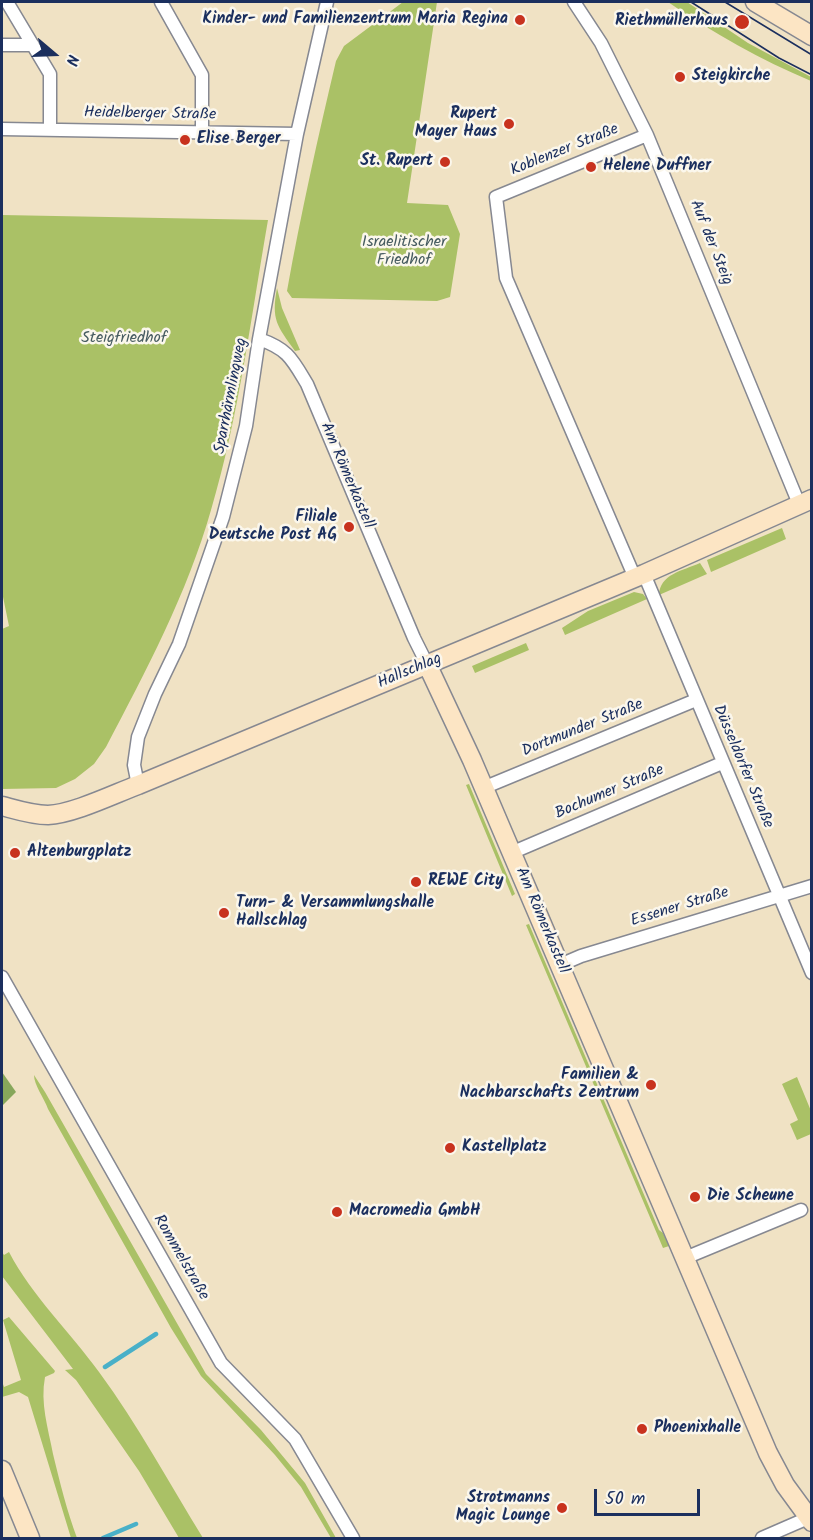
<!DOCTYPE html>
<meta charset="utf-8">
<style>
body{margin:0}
#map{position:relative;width:813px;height:1540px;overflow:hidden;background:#f0e2c4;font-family:Kalam,sans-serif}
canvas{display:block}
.frame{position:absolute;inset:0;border:3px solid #1b2f5e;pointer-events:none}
.north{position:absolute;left:24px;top:24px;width:60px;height:60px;-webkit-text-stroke:4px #fbf7ec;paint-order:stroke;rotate:109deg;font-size:16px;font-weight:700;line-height:24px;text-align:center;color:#1b2f5e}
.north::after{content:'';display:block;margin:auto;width:21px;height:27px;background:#1b2f5e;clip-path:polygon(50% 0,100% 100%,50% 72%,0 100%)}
.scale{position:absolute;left:594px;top:1489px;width:106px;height:27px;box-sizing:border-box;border:3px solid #1b2f5e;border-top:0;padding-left:8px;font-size:18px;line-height:21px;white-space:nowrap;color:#1b2f5e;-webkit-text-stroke:4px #fbf7ec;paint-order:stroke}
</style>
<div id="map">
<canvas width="813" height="1540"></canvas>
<div class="frame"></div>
<div class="north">N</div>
<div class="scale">50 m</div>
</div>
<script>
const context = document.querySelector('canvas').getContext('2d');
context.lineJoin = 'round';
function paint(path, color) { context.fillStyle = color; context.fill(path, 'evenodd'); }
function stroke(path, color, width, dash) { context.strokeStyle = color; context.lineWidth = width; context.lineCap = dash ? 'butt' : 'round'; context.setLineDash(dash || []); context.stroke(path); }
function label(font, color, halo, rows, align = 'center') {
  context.font = font + ' Kalam,sans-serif'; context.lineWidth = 5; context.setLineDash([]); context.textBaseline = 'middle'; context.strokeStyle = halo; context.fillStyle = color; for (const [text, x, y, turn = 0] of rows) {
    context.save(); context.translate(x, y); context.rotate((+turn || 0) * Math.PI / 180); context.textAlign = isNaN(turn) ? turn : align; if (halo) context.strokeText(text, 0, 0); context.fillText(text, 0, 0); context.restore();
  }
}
paint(new Path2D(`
 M403,2H437L407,203L448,205L460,234L450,297L437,301L292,298L287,291C301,213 318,137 336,61L344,46Z
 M668,2H687L748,43L811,77V81C761,60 713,33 668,2Z
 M2,215L268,220C251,317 239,416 211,510C187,594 146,671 106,747L94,764L75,779L56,788L2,789V629L9,626L2,592Z
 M277,288L282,308L300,350L295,351C277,326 271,320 277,288Z
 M782,528L786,539L711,572L707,560Z
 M700,563L707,574L659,595C660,574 682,571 700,563Z
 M634,592L643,594L647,599L565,635L562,628L588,611Z
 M526,643L529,650L475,673L472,666Z
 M469,784L515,894L512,896L466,785Z
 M529,924L659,1230L663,1233L669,1246L663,1248L526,925Z
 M34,1075L45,1092L206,1374L261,1430L305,1483L336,1538H331L301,1487L275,1455L201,1376L171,1328L48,1109C44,1098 34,1085 34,1075Z
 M797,1077L811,1111V1134L797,1140L790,1124L798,1120L782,1084Z
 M2,1252L4,1255L9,1252C32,1296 70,1332 99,1372C138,1425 169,1483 203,1538H179L139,1471L76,1380L65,1370L73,1369L2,1276Z
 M9,1317L55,1371L54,1373L45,1377C40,1403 48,1428 53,1454C60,1483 67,1511 77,1538H71L28,1397L19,1392L2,1397V1381L4,1387L21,1380L3,1320Z`), '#aac166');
paint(new Path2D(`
 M2,1072L16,1092L2,1106Z`), '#87a75b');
stroke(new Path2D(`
 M105,1367L156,1334
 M103,1538L136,1524`), '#49b0c8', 4.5);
const street = new Path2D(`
 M7,2L50,74V130
 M161,2L202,75V131
 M574,2L601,43L647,135L799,504
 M2,45H33
 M2,129L297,134
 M259,339C288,349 292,359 307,384L414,638L427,664
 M644,574L812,973
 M635,578L506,278L496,197L647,135
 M138,785L134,765L138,737L155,694L179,644L223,517L246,426L259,339L297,134L327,2
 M483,788L696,700
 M511,853L722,763
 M560,965L581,956L812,886
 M2,977L221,1363L295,1439L353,1538
 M685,1258L801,1210
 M762,1538L808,1518`);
const secondary = new Path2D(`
 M755,2L812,36
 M427,664L472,760L768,1453L785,1485L812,1522
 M2,806C17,810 32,815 48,815C73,814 114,794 138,785L644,574L812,499
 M2,1470L30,1538`);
stroke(street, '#868891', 15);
stroke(secondary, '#868891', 21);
stroke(street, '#fff', 12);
stroke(secondary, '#fce5c4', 18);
stroke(new Path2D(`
 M691,2L779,58L812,75
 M725,2L812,55`), '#1b2f5e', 1.5);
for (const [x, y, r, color] of [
 [520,20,6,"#c8321e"],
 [742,22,8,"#c8321e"],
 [680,77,6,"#c8321e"],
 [509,124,6,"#c8321e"],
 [185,140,6,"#c8321e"],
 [445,162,6,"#c8321e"],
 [591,167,6,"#c8321e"],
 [349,527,6,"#c8321e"],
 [15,853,6,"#c8321e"],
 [416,882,6,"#c8321e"],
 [224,913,6,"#c8321e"],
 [651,1085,6,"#c8321e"],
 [450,1148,6,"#c8321e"],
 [695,1197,6,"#c8321e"],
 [337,1212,6,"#c8321e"],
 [642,1429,6,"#c8321e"],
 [562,1508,6,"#c8321e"]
]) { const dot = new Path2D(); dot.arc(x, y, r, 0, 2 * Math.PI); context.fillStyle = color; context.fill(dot); stroke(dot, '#fbf7ec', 2); }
label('bold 16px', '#1b2f5e', '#fbf7ec', [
 ["Kinder- und Familienzentrum Maria Regina",508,20,"right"],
 ["Riethmüllerhaus",728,22,"right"],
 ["Steigkirche",692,77],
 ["Rupert",497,115,"right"],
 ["Mayer Haus",497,133,"right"],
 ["Elise Berger",197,140],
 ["St. Rupert",433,162,"right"],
 ["Helene Duffner",603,167],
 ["Filiale",337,518,"right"],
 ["Deutsche Post AG",337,536,"right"],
 ["Altenburgplatz",27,853],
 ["REWE City",428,882],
 ["Turn- & Versammlungshalle",236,904],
 ["Hallschlag",236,922],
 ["Familien &",639,1076,"right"],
 ["Nachbarschafts Zentrum",639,1094,"right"],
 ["Kastellplatz",462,1148],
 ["Die Scheune",707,1197],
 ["Macromedia GmbH",349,1212],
 ["Phoenixhalle",654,1429],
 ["Strotmanns",550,1499,"right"],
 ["Magic Lounge",550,1517,"right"]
], 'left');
label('16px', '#1b2f5e', '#fbf7ec', [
 ["Heidelberger Straße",150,115,1],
 ["Koblenzer Straße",565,151,-22],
 ["Auf der Steig",710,243,68],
 ["Sparrhärmlingweg",232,396,-79],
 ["Am Römerkastell",346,476,67],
 ["Hallschlag",410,672,-23],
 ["Dortmunder Straße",583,729,-22],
 ["Düsseldorfer Straße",742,767,67],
 ["Bochumer Straße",610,793,-23],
 ["Essener Straße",680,908,-17],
 ["Am Römerkastell",541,921,67],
 ["Rommelstraße",180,1258,60]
]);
label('16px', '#465b60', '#fbf7ec', [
 ["Israelitischer",404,243],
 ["Friedhof",404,261],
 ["Steigfriedhof",124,339]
]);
</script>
